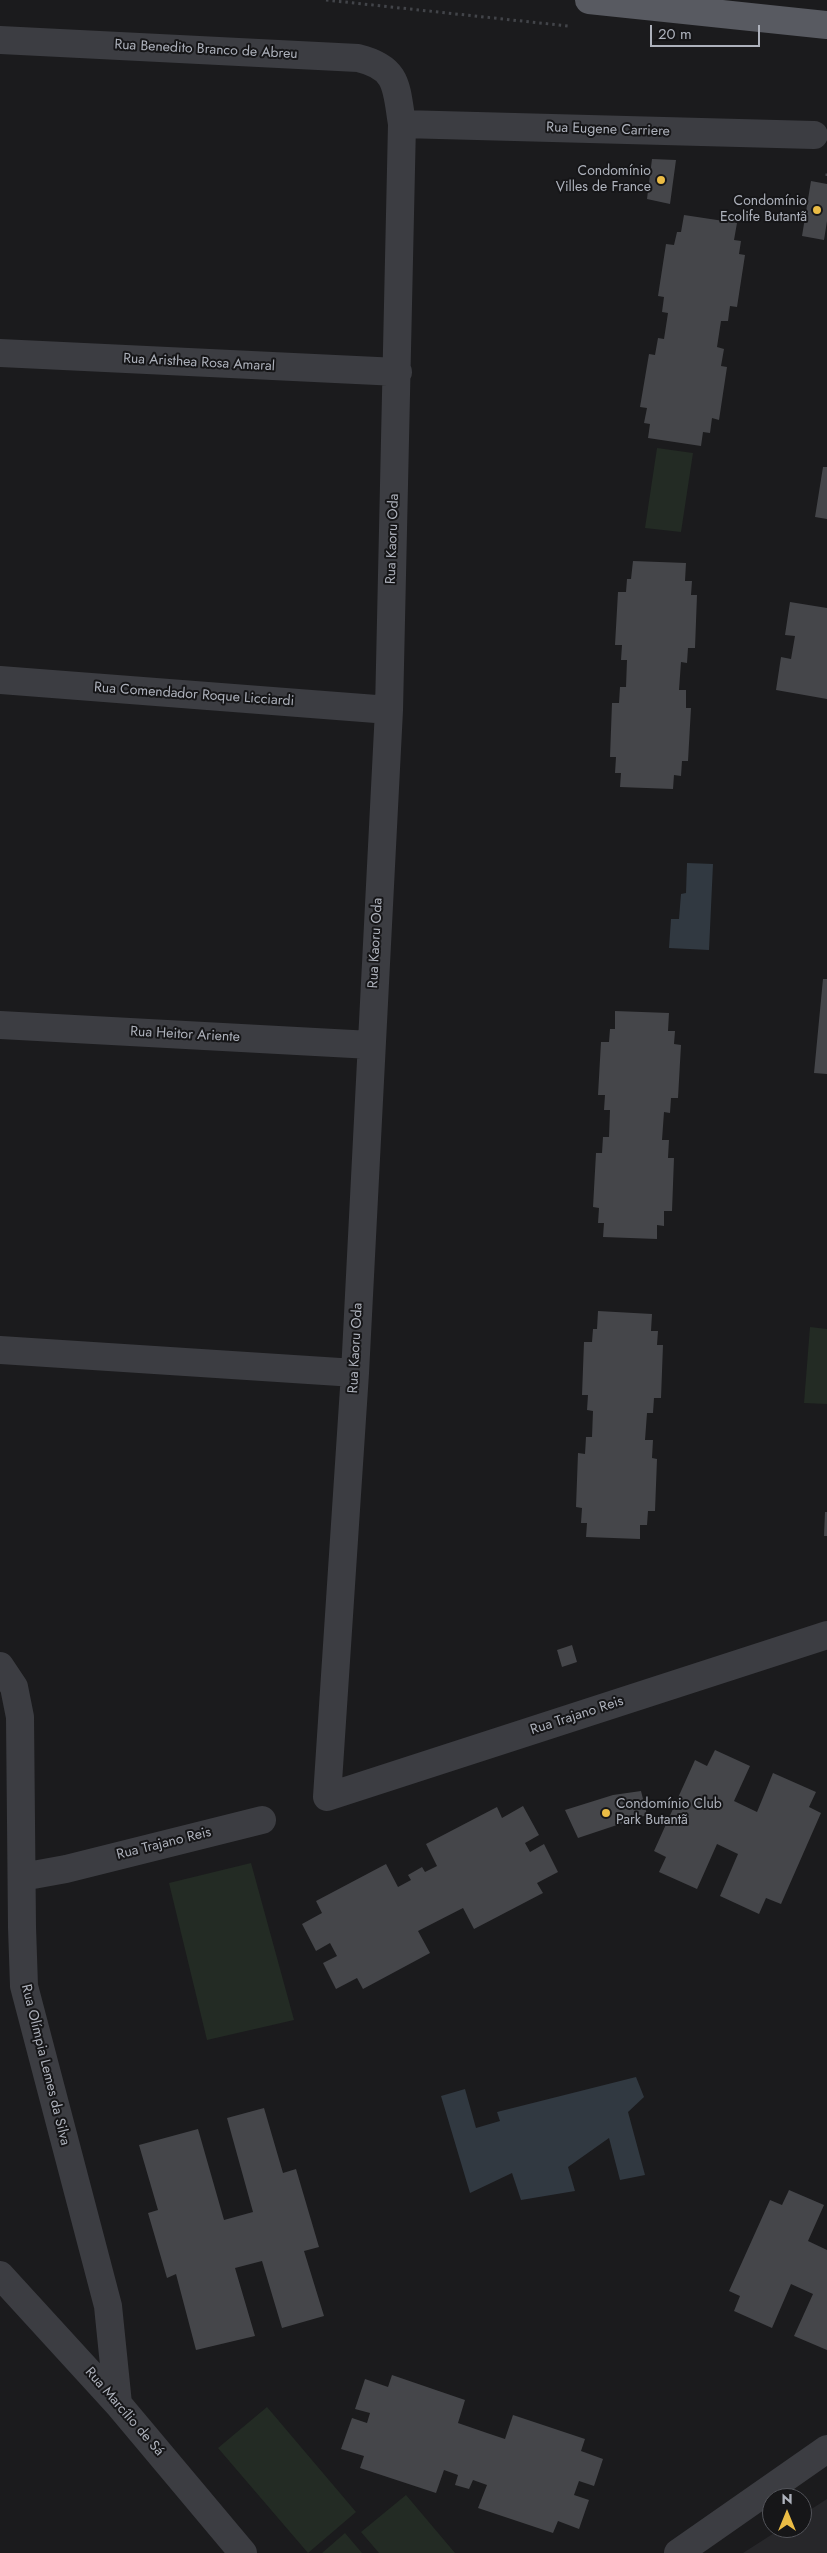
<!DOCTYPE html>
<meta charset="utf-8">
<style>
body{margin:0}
#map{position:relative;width:827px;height:2553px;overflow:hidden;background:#1b1b1d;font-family:Jost,sans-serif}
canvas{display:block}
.north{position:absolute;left:762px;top:2488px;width:50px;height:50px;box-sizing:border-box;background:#161618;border:1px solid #53545a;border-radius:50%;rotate:0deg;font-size:14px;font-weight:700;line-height:20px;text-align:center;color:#aeb2bc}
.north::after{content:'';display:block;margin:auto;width:18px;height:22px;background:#ebbc45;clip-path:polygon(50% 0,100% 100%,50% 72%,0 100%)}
.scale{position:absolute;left:650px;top:25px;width:110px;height:22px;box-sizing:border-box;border:2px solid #aeb2bc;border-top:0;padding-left:6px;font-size:15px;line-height:18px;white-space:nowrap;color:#aeb2bc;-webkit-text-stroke:4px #161618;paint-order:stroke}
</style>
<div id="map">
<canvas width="827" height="2553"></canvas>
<div class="north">N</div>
<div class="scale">20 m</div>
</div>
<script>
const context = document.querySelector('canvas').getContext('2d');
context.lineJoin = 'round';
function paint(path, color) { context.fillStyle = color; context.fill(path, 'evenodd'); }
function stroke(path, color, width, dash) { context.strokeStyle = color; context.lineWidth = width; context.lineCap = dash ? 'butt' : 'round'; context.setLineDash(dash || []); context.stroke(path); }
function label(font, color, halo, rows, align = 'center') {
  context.font = font + ' Jost,sans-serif'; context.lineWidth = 4; context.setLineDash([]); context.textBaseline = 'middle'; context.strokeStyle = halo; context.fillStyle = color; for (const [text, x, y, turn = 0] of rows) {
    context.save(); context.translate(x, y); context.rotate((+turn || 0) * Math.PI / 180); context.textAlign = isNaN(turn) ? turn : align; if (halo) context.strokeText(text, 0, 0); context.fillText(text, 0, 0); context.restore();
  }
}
paint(new Path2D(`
 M827,2499V2553H743L782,2528H802V2515Z`), '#27272a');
paint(new Path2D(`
 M657,448L693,453L681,532L645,528Z
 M810,1327L827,1329V1404L804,1403Z
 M251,1863L294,2020L207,2040L169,1883Z
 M267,2407L356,2512L308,2553L218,2448Z
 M406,2495L455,2553H379L361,2532Z
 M345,2533L362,2553H322Z`), '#232b24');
paint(new Path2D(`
 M687,863L713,864L709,950L669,948L671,919H679L681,894L686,893Z
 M636,2077L644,2097L628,2112L645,2175L620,2180L609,2138L568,2167L575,2191L521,2200L512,2173L470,2193L441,2096L465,2089L476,2128L500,2121L497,2112Z`), '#313941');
paint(new Path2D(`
 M652,159L676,160L670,204L647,199Z
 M811,181L827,184V221L824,240L802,236Z
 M684,215L737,223L734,240L741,241L739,254L745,255L737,307L730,306L728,321H721L717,347L724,349L721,366L727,367L719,420L712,418L710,433L703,432L701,446L648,438L650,424L644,423L647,408L640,407L649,354L655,355L658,338L664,339L668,313L662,312L664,297L658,296L666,244L674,245L677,232H681Z
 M823,467H827V519L815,517Z
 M633,561L686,563L685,581H692L691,595H697L695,648H688L687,663L681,662L679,690H686V708H691L688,761H682L681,776L674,775L673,789L620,787L621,773H615L616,757H610L612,703H619L620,687H626L627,660H621L622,645H615L618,592H626L627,579H631Z
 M790,602L827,608V699L776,690L781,657L791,659L795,636L785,635Z
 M823,979H827V1074L814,1073Z
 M615,1011L669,1013L668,1031H675L674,1044L681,1045L678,1098H671L670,1113L664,1112L662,1140H669L668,1158H674L672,1211H664V1226L657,1225V1239L603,1237L604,1223H598L599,1208L593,1207L596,1153H602L603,1137H609L610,1110H604L605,1095H598L601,1042H609L610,1029H615Z
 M598,1311L652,1314L651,1331H658L657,1345H663L661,1398H654L653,1413H647L645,1440H653L652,1458L657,1459L655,1511H648L647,1525H640V1539L586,1537L587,1523H581L582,1508L576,1507L578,1453L585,1454L586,1437H592L593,1411L587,1410L588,1395H582L584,1342H592L593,1329H597Z
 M825,1512H827V1536H824Z
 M572,1645L577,1662L562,1667L557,1650Z
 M715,1750L750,1766L734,1801L757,1812L773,1773L816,1792L809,1807L821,1813L781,1904L766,1898L759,1914L720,1896L738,1854L717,1844L697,1889L659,1872L666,1857L654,1851L695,1760L707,1766Z
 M641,1791L647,1815L578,1838L565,1810L613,1795Z
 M523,1806L539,1835L525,1843L530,1852L544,1844L558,1872L537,1883L543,1893L474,1929L463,1908L418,1931L430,1953L363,1989L357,1978L336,1989L323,1963L337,1956L330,1943L316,1951L302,1924L322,1913L316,1901L386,1864L398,1887L411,1880L408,1875L422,1867L425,1872L437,1866L426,1844L497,1807L502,1818Z
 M264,2108L283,2173L296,2169L319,2247L304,2251L324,2316L282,2328L262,2261L235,2268L255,2336L196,2350L176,2274L167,2278L148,2213L158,2210L139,2145L198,2129L224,2220L253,2212L227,2118Z
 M789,2190L824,2205L808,2241L827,2250V2350L794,2336L813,2294L791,2284L772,2328L734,2311L740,2296L729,2291L770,2200L782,2205Z
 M392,2375L465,2400L458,2423L487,2433L505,2439L513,2415L585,2439L581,2451L603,2459L594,2486L579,2481L574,2495L589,2500L579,2529L558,2521L553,2533L478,2508L487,2485L473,2480L469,2489L455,2485L458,2475L444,2470L436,2493L360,2468L364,2456L341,2449L352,2418L367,2423L370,2413L355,2409L365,2379L388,2387Z`), '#45464a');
stroke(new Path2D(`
 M326,0L568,26
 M827,176V172`), '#424449', 3, [2.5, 4]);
stroke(new Path2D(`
 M0,40L358,58C399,68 396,87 402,124L389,710L355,1373L327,1797L827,1635
 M402,124L814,135
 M0,353L398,372
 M0,680L389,710
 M0,1025L371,1045
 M0,1350L355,1373
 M0,1666L14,1687L20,1717L22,1927L24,1986L108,2306L118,2404
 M22,1877L66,1869L262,1820
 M0,2275L118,2404L243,2553
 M678,2553L827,2449`), '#3c3d42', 28);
stroke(new Path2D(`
 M589,0L827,25`), '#585a61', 28);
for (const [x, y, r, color] of [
 [661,180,5,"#ebbc45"],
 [817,210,5,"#ebbc45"],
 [606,1813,5,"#ebbc45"]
]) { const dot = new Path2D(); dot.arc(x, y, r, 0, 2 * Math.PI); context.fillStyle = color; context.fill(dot); stroke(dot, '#161618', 2); }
label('14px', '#aeb2bc', '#161618', [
 ["Rua Benedito Branco de Abreu",206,50,3],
 ["Rua Eugene Carriere",608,130,2],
 ["Rua Aristhea Rosa Amaral",199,363,3],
 ["Rua Kaoru Oda",393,539,-88],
 ["Rua Comendador Roque Licciardi",194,695,4],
 ["Rua Kaoru Oda",376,943,-87],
 ["Rua Heitor Ariente",185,1035,3],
 ["Rua Kaoru Oda",356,1348,-87],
 ["Rua Trajano Reis",577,1716,-18],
 ["Rua Trajano Reis",164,1844,-14],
 ["Rua Olímpia Lemes da Silva",45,2065,76],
 ["Rua Marcílio de Sá",124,2412,49]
]);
label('14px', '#aeb2bc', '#161618', [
 ["Condomínio",651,172],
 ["Villes de France",651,188],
 ["Condomínio",807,202],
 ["Ecolife Butantã",807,218],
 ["Condomínio Club",616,1805,"left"],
 ["Park Butantã",616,1821,"left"]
], 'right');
</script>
